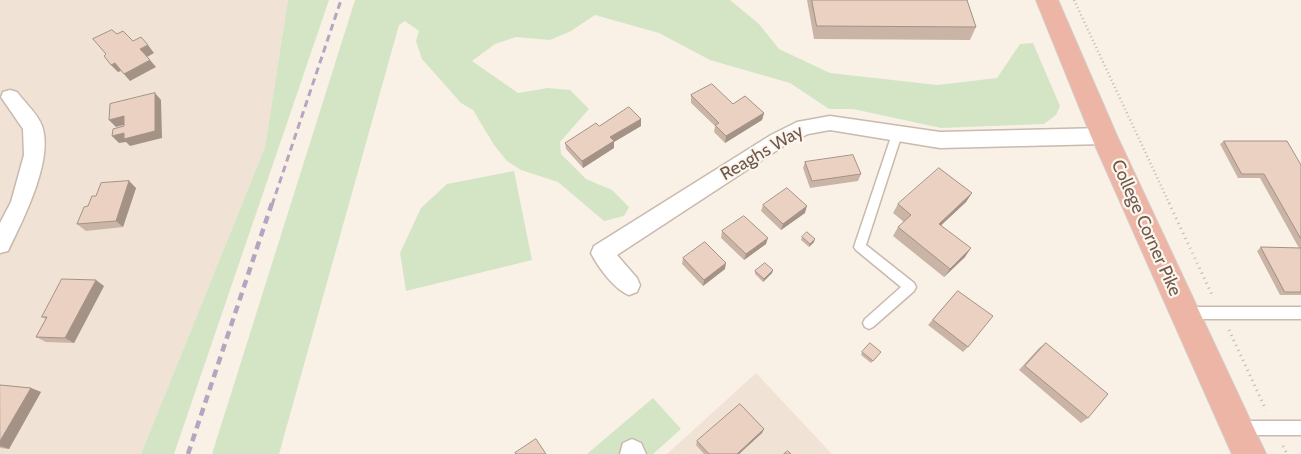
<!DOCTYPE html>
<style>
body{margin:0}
canvas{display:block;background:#f9f1e6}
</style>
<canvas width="1301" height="454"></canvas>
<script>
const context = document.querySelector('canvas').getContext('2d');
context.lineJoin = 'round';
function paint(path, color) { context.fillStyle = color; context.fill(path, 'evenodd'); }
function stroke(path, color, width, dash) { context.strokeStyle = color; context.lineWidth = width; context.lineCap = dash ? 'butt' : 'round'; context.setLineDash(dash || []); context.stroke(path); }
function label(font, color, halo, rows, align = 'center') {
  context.font = font + ' Cabin,sans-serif'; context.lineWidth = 4.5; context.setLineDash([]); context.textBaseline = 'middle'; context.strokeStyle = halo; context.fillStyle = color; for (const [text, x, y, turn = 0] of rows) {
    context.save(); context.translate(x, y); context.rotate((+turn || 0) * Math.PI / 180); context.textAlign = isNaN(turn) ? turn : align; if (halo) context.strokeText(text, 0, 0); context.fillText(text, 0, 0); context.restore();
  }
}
paint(new Path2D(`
 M0,0H288L265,147L141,454H0Z
 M756,373L832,454H667Z`), '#f0e3d5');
paint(new Path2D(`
 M288,0H329L174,454H141L265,147Z
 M355,0H730L759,24L779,49L830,73L937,85L997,78L1020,44L1033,43L1060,106L1056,115L1044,124L941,128L853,109H829L790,83L710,60L659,33L595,15L571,31L550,40L516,37L495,44L472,61L518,93L548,88L570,90L589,109L560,142L561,154L586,179L612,190L629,207L624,216L604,221L558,182L521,170L507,161L494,145L473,110L461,103L422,59L416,41L419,31L405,21L399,25L279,454H212Z
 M514,171L532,260L406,291L400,253L421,208L447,184Z
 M653,398L681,429L653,454H587Z`), '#d4e5c6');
const lane = new Path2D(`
 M897,130L902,134L866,245L914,283L916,287L914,291L873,327L869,329L865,327L863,323L865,319L901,287L856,250L854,247L892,134Z
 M1187,307H1301V319H1187L1183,317L1181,313L1183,309Z
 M1240,421H1301V435H1240L1235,433L1233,428L1235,423Z`);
const street = new Path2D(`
 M10,90L17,92C24,102 38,114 42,126C54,160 23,220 8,251L0,253V223L11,202L24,155L23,129L1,97L3,92Z
 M830,116L940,132L1104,128L1111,131L1114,136L1111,141L1104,144L940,148L830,130L808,134L785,145L617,255L637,278L640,285L637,292L629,295C614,289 598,267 591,253L594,246L771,135L797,122Z
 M632,439L641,443L646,454H620L623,443Z`);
const highway = new Path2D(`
 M1036,0H1058L1117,136L1266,454H1232L1091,136Z`);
stroke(lane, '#c9b9ae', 3);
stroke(street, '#c9b9ae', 3);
stroke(highway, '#d4cdca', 2);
stroke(new Path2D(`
 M1074,0L1170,205`), '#d0b4a5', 2.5, [1, 3]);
stroke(new Path2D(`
 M1169,203L1213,297
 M1229,330L1266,410
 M1283,446L1287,454`), '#d0b4a5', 3, [1, 4.5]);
paint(lane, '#fff');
paint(street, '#fff');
paint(highway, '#ecb5a5');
stroke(new Path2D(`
 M272,205L341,0`), '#b4a6c1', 3, [7, 4.5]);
stroke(new Path2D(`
 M188,454L272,203`), '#b4a6c1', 4.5, [8, 5.5]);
paint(new Path2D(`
 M807,0H967L976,27L970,40L814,39Z
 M691,95L733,104L764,113L762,120L725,143L714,132L715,126L691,103Z
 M641,126L614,142V148L583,168L566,149L565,143Z
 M1224,141L1301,165V295H1280L1257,251L1261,247L1299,248L1260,178H1238L1220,144Z
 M805,162L861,174L858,181L810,188L803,168Z
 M129,181L136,188L123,227L86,231L77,224L88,206L96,196Z
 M972,193L966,202L941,225L965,257L944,277L893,236L898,227L904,222L893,213L898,204Z
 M763,205L805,213L781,230L761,211Z
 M722,231L766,244L744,260L721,238Z
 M802,237L814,242L809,247L801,240Z
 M683,258L725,269L703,286L682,264Z
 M773,270L772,273L763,282L755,274V271Z
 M104,286L74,343L46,342L36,337L46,319L42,317Z
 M958,291L968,347L963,352L928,325Z
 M1046,343L1088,418L1081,423L1019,370L1039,348Z
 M862,352H881L871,363L861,355Z
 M0,385L31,388L41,392L9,449L0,448Z
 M764,429L762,433L739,454H704L696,445L697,441Z`), '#cab4a6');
paint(new Path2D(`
 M148,45L154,53L147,57L140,49Z
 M150,60L156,67L130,81L124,74Z
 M115,63L121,71L118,72L111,65Z
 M155,93L161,100L162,138L130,146L126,142L119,143L112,136L124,133Z
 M764,113L762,120L725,143L726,136Z
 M124,116L131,123L116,127L109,120Z
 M641,119V126L614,142V148L583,168L582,161L610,137Z
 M129,181L136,188L123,227L116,221Z
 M972,193L966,202L934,232L939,224Z
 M807,206L805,213L781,230L783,224Z
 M768,238L766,244L744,260L746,254Z
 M815,239L814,242L809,247L810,244Z
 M971,248L965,257L944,277L950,269Z
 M726,263L725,269L703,286L704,280Z
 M773,270L772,273L763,282L764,279Z
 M96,280L104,286L74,343L65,338Z
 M31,388L41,392L9,449L0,446V441Z
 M764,429L762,433L739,454H737Z`), '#a49287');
const building = new Path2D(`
 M812,0H967L976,27L817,26Z
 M112,30L117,34L123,31L133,41L141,37L148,45L140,49L150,60L124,74L115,63L111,65L104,56L106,54L93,39Z
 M712,84L733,104L745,96L764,113L726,136L715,125L719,123L691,95Z
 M155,93V131L124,139V133L112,136L113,129L124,126V116L109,120L110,104Z
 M629,107L641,119L610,137L614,141L582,161L565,143L596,123L599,126Z
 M1224,141H1287L1301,165V239L1264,174H1242Z
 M853,155L861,174L812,181L805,162Z
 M939,168L972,193L939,224L971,248L950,269L898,227L911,215L898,204Z
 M129,181L116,221L77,224L84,207L88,206L92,196H96L101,183Z
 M787,188L807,206L783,224L763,205Z
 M744,216L768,238L746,254L722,231Z
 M807,232L815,239L810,244L802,237Z
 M705,242L726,263L704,280L683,258Z
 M1261,247L1301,248V292H1285Z
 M765,263L773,270L764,279L755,271Z
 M62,279L96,280L65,338L36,337L47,317H42Z
 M958,291L993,316L968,347L933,320Z
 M870,343L881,352L873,361L862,352Z
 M1046,343L1108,394L1088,418L1025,366Z
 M0,385L31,388L0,441Z
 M740,404L764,429L737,454H709L697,441Z
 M536,439L546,454H516L515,453Z
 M788,451L791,454H784Z`);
paint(building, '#ebd1c1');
stroke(building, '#a49287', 1);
label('18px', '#6f594e', '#fdf6ec', [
 ["Reaghs Way",762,153,-30],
 ["College Corner Pike",1146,228,66]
]);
</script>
